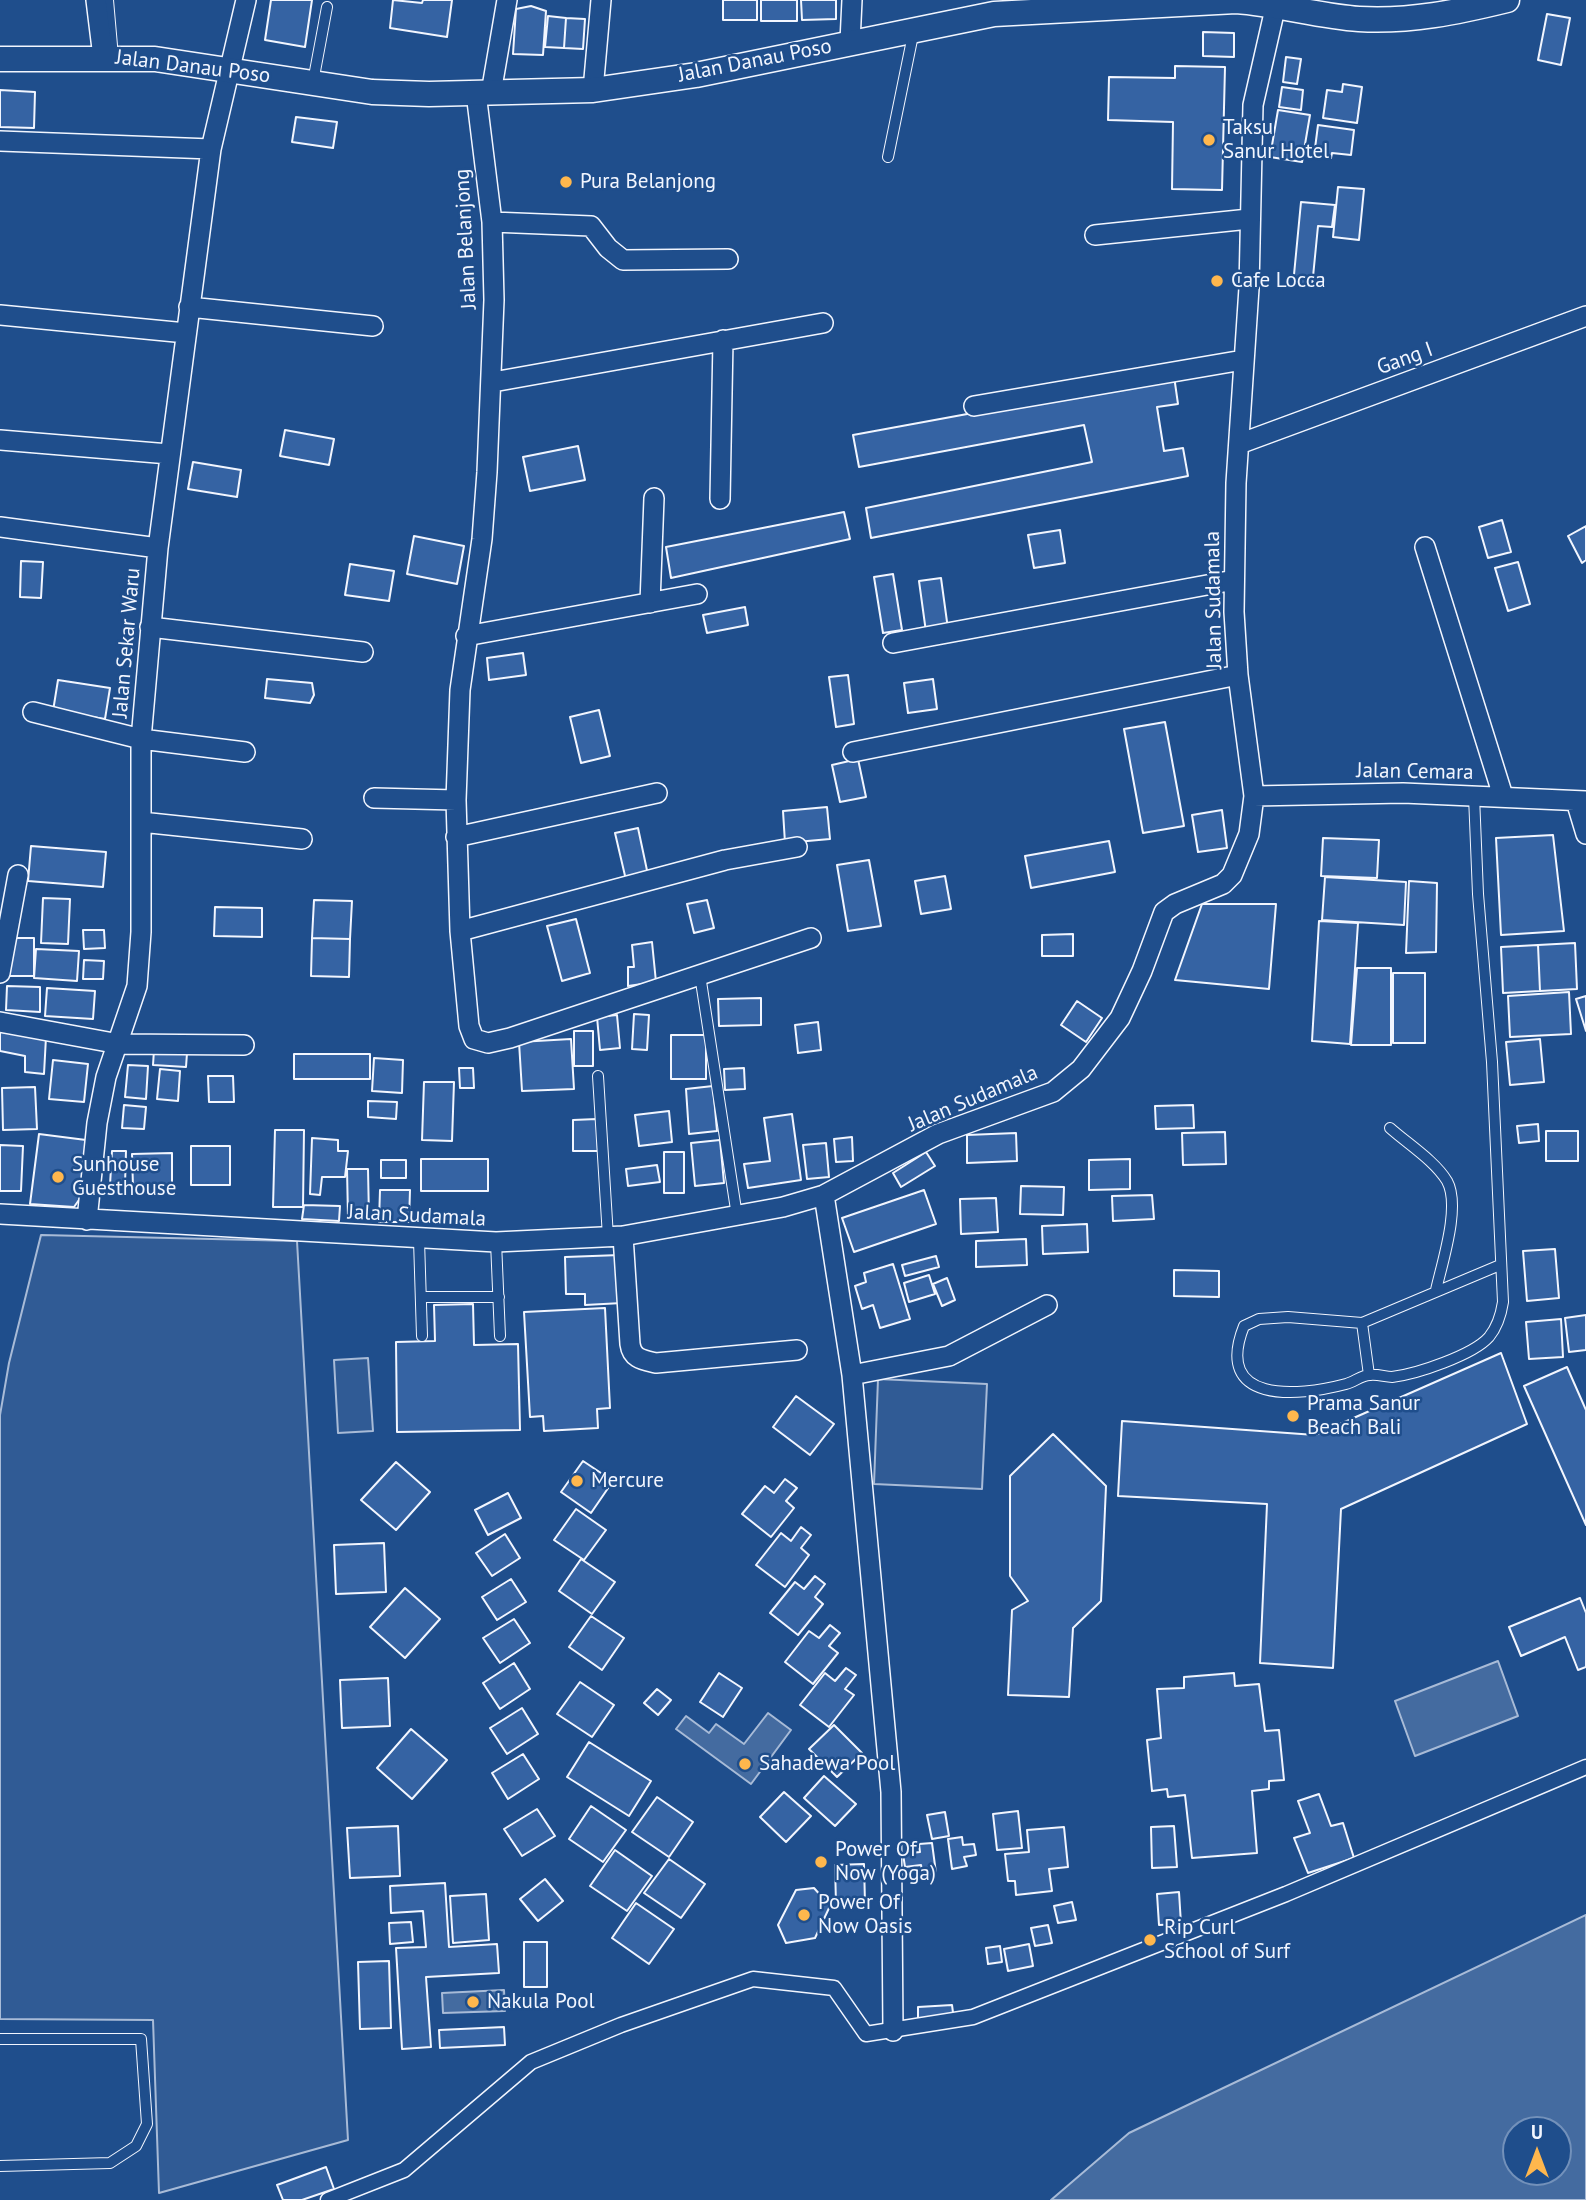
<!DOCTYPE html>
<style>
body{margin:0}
#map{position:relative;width:1586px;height:2200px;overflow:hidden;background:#1f4e8c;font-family:"PT Sans",sans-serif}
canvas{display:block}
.north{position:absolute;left:1502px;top:2116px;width:70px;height:70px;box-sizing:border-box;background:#1f4e8c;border:2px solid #7391ba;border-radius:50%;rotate:0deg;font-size:19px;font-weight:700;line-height:28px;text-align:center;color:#f2f6ff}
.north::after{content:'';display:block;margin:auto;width:24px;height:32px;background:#ffb74d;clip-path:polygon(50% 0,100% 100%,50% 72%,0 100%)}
</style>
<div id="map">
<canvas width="1586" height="2200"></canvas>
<div class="north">U</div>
</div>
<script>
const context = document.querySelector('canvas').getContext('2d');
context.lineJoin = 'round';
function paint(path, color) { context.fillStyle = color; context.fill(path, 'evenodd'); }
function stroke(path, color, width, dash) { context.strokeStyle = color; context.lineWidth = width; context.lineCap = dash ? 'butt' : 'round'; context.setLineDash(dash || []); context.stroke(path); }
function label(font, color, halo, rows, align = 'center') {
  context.font = font + ' "PT Sans",sans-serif'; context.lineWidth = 5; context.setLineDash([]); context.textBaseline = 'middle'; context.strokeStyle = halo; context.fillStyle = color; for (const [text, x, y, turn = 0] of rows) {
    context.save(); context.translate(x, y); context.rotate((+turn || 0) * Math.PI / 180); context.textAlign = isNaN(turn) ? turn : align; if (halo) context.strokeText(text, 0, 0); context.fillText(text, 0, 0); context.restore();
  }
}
const built = new Path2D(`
 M41,1235L297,1241L348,2140L159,2193L153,2020L0,2019V1415L9,1363Z
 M368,1358L373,1431L338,1433L334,1360Z
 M878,1379L987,1384L982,1489L874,1484Z`);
paint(built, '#305b95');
stroke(built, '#a8bbd7', 2);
const water = new Path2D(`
 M1498,1661L1518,1716L1415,1756L1395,1701Z
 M768,1713L791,1730L751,1784L676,1729L686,1716L709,1733L716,1724L744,1744Z
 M1586,1915V2200H1051L1129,2133ZM1516,2130H1558V2172H1516Z
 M504,1990L505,2011L443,2013L442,1993Z`);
paint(water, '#446ba0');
stroke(water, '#a8bbd7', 2);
const building = new Path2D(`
 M271,0H312L305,47L265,40Z
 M393,0L422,3L423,0H452L447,37L390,28Z
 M723,0H757V20H723Z
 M761,0H797V21H761Z
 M801,0H836V19L802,20Z
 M531,6L546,11L543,55L513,54L516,9Z
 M1547,14L1570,18L1561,65L1538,60Z
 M548,16L566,18L564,48L545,47Z
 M566,18L585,19L583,49L564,48Z
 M1203,32L1234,33V57L1203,56Z
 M1286,57L1301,59L1297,84L1283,82Z
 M1175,66L1225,67L1222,190L1172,189L1173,122L1108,120L1109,77L1175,78Z
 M1343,84L1362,87L1357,123L1323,118L1327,90L1342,92Z
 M1282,87L1303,90L1301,110L1279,107Z
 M0,90L35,92L34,128L0,127Z
 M1278,110L1310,115L1302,162L1270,157Z
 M296,117L337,122L333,148L292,142Z
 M1318,125L1354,130L1351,155L1332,153L1331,158L1314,156Z
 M1338,187L1364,189L1359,240L1333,237Z
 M1301,202L1335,205L1332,227L1318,226L1312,287L1293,285Z
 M1174,376L1178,404L1157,407L1164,451L1183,448L1188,476L871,538L866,508L1092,462L1084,425L859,467L853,435Z
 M285,430L334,439L329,465L280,456Z
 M578,446L585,480L530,491L523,457Z
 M193,462L241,470L237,497L188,489Z
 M844,512L850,539L671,578L666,547Z
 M1502,520L1511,552L1488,558L1479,527Z
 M1586,526V560L1582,563L1568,536Z
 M1060,530L1065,563L1034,568L1028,535Z
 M414,536L464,546L457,584L407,574Z
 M21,561L43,562L41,598L20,597Z
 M1518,562L1530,604L1508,611L1495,568Z
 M350,564L394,571L389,601L345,595Z
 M893,574L902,630L883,633L874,577Z
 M941,578L948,629L926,632L919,581Z
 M745,607L748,625L707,633L703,615Z
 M523,653L526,675L489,680L487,658Z
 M848,675L854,724L836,727L829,677Z
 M267,679L312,683L314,695L310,703L265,698Z
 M933,679L937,709L908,713L904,683Z
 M58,680L110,688L105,719L53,711Z
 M599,710L610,756L581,763L570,717Z
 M1165,722L1184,826L1143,833L1124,729Z
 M858,759L866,797L840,802L832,765Z
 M827,807L830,839L785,843L783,811Z
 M1222,810L1227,848L1198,852L1192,815Z
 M638,828L648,875L626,880L615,833Z
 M1553,835L1564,931L1501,935L1496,838Z
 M1323,838L1379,840L1377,878L1321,876Z
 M1109,841L1115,872L1031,888L1025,856Z
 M31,846L106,852L103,887L28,881Z
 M869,860L881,926L848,931L837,865Z
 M945,876L951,909L921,914L915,881Z
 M1325,877L1406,882L1404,925L1322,920Z
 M1409,881L1437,883L1436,952L1406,953Z
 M43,898L70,899L68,944L41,943Z
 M314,900L352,901L350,939L312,938Z
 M707,900L714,928L694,933L687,904Z
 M1202,904H1276L1269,989L1175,980Z
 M215,907L262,908V937L214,936Z
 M576,919L590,973L562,981L547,926Z
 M1319,921L1358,923L1350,1044L1312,1041Z
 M83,930H104L105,948L84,949Z
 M1073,934V956H1042V935Z
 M8,938H34V976H8Z
 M312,938L350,939L349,977L311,976Z
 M652,942L656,982L628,986V967H634L632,945Z
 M1575,943L1577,989L1540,991L1538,945Z
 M1538,945L1540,991L1503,993L1501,947Z
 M36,949L79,951L77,981L34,978Z
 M84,960L104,961L103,979H83Z
 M1357,968H1391V1045H1351Z
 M1393,973H1425V1043H1393Z
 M7,986L40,987V1012L6,1010Z
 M47,988L95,991L93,1019L45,1016Z
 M1569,992L1571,1034L1510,1037L1508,996Z
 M1586,996V1031L1576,999Z
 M761,998V1025L719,1026L718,999Z
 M1077,1001L1102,1018L1086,1042L1061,1025Z
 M634,1014L649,1015L647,1050L632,1049Z
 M617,1015L620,1048L600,1050L597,1017Z
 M818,1022L821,1050L798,1053L795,1025Z
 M0,1028L46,1037L44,1074L25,1072V1056L0,1051Z
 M574,1031H593V1066H574Z
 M671,1035H706V1079H671Z
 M571,1039L574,1089L522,1091L519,1042Z
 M1540,1039L1544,1082L1510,1085L1506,1042Z
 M154,1050L187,1053L186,1067L153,1065Z
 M294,1054H370V1079H294Z
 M374,1058L403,1060L402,1093L372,1091Z
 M53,1060L88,1064L84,1102L49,1099Z
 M128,1065L148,1066L146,1099L125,1097Z
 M459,1068H473L474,1088H460Z
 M744,1068L745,1089L725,1090L724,1069Z
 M160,1069L180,1071L178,1101L157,1099Z
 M208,1076H233L234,1102H209Z
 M424,1082H454L452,1141L422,1140Z
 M713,1086L717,1131L689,1134L686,1089Z
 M35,1087L37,1129L3,1130L2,1088Z
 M368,1101L397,1102L396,1119L368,1117Z
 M124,1105L146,1107L144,1129L122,1128Z
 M1193,1105L1194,1128L1156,1129L1155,1106Z
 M669,1111L672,1142L639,1146L635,1115Z
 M792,1114L801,1180L748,1188L744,1164L770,1161L764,1118Z
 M597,1119L598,1151H573V1120Z
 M1538,1124L1539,1141L1519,1143L1517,1126Z
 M275,1130H304L303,1207H273Z
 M1546,1131H1578V1161H1546Z
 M1225,1132L1226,1164L1183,1165L1182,1133Z
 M1016,1133L1017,1161L967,1163V1135Z
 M39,1134L86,1140L81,1197L74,1207L30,1204Z
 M852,1137L853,1161L836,1162L834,1139Z
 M312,1138L338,1140V1151H348L345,1177H322L320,1195L310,1194Z
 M720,1140L724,1183L695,1186L691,1143Z
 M826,1143L829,1177L807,1179L803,1145Z
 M0,1145L23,1146L21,1191H0Z
 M191,1146H230V1185H191Z
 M112,1151H126L125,1185H110Z
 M664,1152H684V1193H664Z
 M926,1152L935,1166L901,1187L893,1173Z
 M172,1153V1187H133L132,1154Z
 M421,1159H488V1191H421Z
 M1130,1159V1189L1089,1190V1160Z
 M381,1160H406V1178H381Z
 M657,1165L660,1182L628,1186L626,1169Z
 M347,1169H368L369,1218H348Z
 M1021,1186L1064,1187L1063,1215L1020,1214Z
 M380,1190H410L409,1222H379Z
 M924,1190L936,1224L854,1252L842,1218Z
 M1152,1195L1154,1219L1113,1221L1112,1196Z
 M996,1198L998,1232L961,1234L960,1199Z
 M304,1205L340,1206L339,1221L302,1219Z
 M1087,1224L1088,1252L1043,1254L1042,1226Z
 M1026,1239L1027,1265L976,1267V1241Z
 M1555,1249L1559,1298L1527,1301L1523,1251Z
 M620,1255L622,1303L585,1305V1294H566L565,1257Z
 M936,1256L939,1267L905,1276L902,1265Z
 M893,1264L910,1319L880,1328L873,1305L862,1309L855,1286L866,1282L864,1273Z
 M1174,1270L1219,1271V1297L1174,1296Z
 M929,1275L935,1294L909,1302L904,1283Z
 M947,1278L955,1300L942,1306L933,1284Z
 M473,1304L474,1345L518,1344L520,1430L397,1432L396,1342L435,1341L434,1305Z
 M605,1308L610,1408L597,1409L598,1428L544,1431L543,1416L530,1417L524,1312Z
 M1586,1315V1350L1569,1352L1565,1318Z
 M1561,1319L1563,1357L1529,1359L1526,1322Z
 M1501,1353L1527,1424L1341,1509L1333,1668L1260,1663L1267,1504L1118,1496L1122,1421L1315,1435Z
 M1567,1367L1586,1410V1525L1524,1386Z
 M796,1396L834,1424L810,1455L773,1427Z
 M1053,1434L1106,1486L1101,1601L1073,1628L1069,1697L1008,1695L1012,1610L1028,1601L1010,1576V1476Z
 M583,1461L613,1481L591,1513L561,1492Z
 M396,1462L430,1492L396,1530L361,1500Z
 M785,1479L797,1488L786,1501L794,1508L771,1537L742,1514L765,1486L774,1493Z
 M508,1493L521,1518L488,1535L475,1510Z
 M576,1509L606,1530L584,1560L554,1540Z
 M801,1527L811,1535L801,1548L809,1555L785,1587L756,1565L781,1533L791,1541Z
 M505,1534L520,1558L492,1576L476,1553Z
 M384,1543L386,1592L336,1594L334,1545Z
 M581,1559L615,1582L592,1614L559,1591Z
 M815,1576L825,1584L815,1597L823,1604L798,1635L770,1613L795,1582L804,1589Z
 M511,1579L526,1602L497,1620L482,1597Z
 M405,1588L440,1619L405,1658L370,1627Z
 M1580,1598L1586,1613V1667L1578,1670L1565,1637L1521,1656L1509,1627Z
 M591,1616L624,1638L602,1670L569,1647Z
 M514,1619L530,1643L500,1663L483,1638Z
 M830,1625L840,1633L829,1646L838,1653L813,1684L785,1662L809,1631L819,1638Z
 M514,1663L530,1689L500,1709L483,1683Z
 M846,1668L856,1675L845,1689L854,1695L829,1727L800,1705L825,1673L835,1681Z
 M719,1673L742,1688L723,1717L700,1702Z
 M1234,1673L1235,1686L1259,1684L1265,1731L1279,1730L1284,1780L1269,1781V1789L1252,1791L1257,1853L1192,1858L1185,1795L1168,1797L1167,1789L1152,1791L1147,1740L1161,1738L1157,1689L1184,1688V1677Z
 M388,1678L390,1726L342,1728L340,1680Z
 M580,1682L614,1705L592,1737L557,1714Z
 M657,1689L671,1700L658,1715L644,1703Z
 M522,1708L538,1734L507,1754L490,1728Z
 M834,1725L862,1753L837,1777L809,1749Z
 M411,1729L447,1760L412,1799L377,1768Z
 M589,1742L651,1781L629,1816L567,1777Z
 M523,1754L539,1779L508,1799L492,1773Z
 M824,1776L856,1804L835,1826L804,1798Z
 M784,1792L811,1816L786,1842L760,1817Z
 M1319,1794L1331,1826L1343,1823L1354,1858L1308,1873L1294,1838L1310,1833L1298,1801Z
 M657,1797L693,1822L669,1857L632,1832Z
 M591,1806L626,1830L603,1862L569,1839Z
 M537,1809L555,1836L522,1856L504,1829Z
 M1018,1811L1022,1848L997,1850L993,1814Z
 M945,1812L949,1836L932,1839L927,1815Z
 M398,1826L400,1876L350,1878L347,1828Z
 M1174,1826L1177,1867L1152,1868L1151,1827Z
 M1064,1827L1068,1867L1049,1869L1052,1891L1016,1895L1015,1881H1008L1005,1854L1029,1852L1027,1830Z
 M962,1837L963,1845L974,1844L976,1855L964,1857L967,1866L952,1869L948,1839Z
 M932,1843L936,1873L923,1876L921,1865L905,1867L903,1854L920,1852L919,1844Z
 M615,1850L652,1876L627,1911L590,1886Z
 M669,1859L705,1884L681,1918L644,1893Z
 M864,1864L865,1903L836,1904L835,1865Z
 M545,1879L563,1901L538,1921L520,1899Z
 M445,1883L449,1947L497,1944L499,1973L426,1977L431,2047L402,2049L396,1948L426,1947L423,1911L391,1913L390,1886Z
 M814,1888L830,1906L815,1938L786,1943L778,1925L796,1890Z
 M1179,1892L1181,1924L1159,1925L1157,1894Z
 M486,1894L489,1940L453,1943L450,1896Z
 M1072,1902L1076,1920L1058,1923L1054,1906Z
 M636,1903L674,1929L649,1964L612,1938Z
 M411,1922L413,1942L390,1944L389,1923Z
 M1048,1925L1052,1943L1035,1946L1031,1928Z
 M524,1942H547V1987H524Z
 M1029,1944L1033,1966L1008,1971L1004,1949Z
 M1000,1946L1002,1962L988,1964L986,1948Z
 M389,1961L391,2028L360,2029L358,1962Z
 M952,2005L954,2020L918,2024V2007Z
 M504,2027L505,2045L440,2048L439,2030Z
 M326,2167L334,2189L302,2200H283L277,2185Z`);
paint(building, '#3563a3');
stroke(building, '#f2f6ff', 2);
const service = new Path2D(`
 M108,0L113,57
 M313,82L327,7
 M888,157L914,30
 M1474,796L1478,894L1492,1062L1503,1302C1501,1315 1498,1326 1489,1337C1473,1355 1417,1374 1392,1377C1385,1377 1378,1374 1370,1375C1362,1375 1354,1382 1346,1384C1297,1397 1213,1404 1244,1326L1259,1319L1288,1317L1362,1323L1500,1265
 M700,975L737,1216
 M598,1076L608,1237
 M1390,1128C1408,1144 1435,1161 1447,1181C1461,1206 1442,1263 1436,1290
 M419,1240L422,1336
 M496,1242L500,1336
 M421,1297H499
 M1362,1323L1369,1375
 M0,2039H141L147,2124L136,2146L110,2163L0,2166`);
const pedestrian = new Path2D(`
 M328,2200L404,2170L531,2062L621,2025L753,1979L834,1988L866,2034L973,2017L1286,1894L1586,1767`);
const minor = new Path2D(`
 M96,0L103,57
 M850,42L852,0
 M593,90L601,0
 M476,93L492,222L494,300L487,472L482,539L460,690L456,800L460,931L469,1026L474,1039L488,1043L510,1038L811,938
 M491,93L507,0
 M0,141L211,149
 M492,222L591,226L608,248L623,260L728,259
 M1095,235L1249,219
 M189,307L373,326
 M0,315L186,333
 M493,382L823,323
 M974,406L1243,360
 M0,440L169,454
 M1239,444L1586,316
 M720,499L723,340
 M0,527L158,548
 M1425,547L1503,796
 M650,603L654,498
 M150,627L363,652
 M466,636L697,594
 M893,643L1234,580
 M33,712L141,739L245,752
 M853,752L1238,675
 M1254,796L1403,793L1586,801
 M374,798L456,800
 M1576,801L1586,834
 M141,822L302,839
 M456,837L657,793
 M460,931L725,860L797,847
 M0,973L18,875
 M0,1022L119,1044L244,1045
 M824,1195L852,1375L891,1792L893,2031
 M0,1214L496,1242L623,1236L783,1207L824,1195L938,1134L1053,1092L1081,1069L1120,1018L1142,971L1164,912L1175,904L1223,884L1232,875L1249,834L1254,796L1238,675L1234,612L1236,483L1249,288L1253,105L1277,0
 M87,1220L97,1123L106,1077L137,986L141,932V739L158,548L211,149L246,0
 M623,1236L630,1344C632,1359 643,1360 656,1363L797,1350
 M852,1375L949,1356L1047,1305`);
const tertiary = new Path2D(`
 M0,59H155L372,92L429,94L593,90L696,75L994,14L1236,1C1278,4 1318,16 1359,19C1410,22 1458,12 1507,0`);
stroke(service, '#f2f6ff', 12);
stroke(pedestrian, '#f2f6ff', 17);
stroke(minor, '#f2f6ff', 22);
stroke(tertiary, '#f2f6ff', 27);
stroke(service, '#1f4e8c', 10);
stroke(pedestrian, '#1f4e8c', 14);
stroke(minor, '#1f4e8c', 19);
stroke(tertiary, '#1f4e8c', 24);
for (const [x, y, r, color] of [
 [1209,140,7,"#ffb74d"],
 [566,182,7,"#ffb74d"],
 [1217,281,7,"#ffb74d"],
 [58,1177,7,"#ffb74d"],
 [1293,1416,7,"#ffb74d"],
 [577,1481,7,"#ffb74d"],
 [745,1764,7,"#ffb74d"],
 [821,1862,7,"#ffb74d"],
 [804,1915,7,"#ffb74d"],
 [1150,1940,7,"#ffb74d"],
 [473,2002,7,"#ffb74d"]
]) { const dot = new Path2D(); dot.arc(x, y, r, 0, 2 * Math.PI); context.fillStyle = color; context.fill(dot); stroke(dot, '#1f4e8c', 2.5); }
label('21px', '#f2f6ff', '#1f4e8c', [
 ["Jalan Danau Poso",755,61,-11],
 ["Jalan Danau Poso",193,67,7],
 ["Jalan Belanjong",466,239,-93],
 ["Gang I",1405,359,-20],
 ["Jalan Sudamala",1214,600,-91],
 ["Jalan Sekar Waru",127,643,-85],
 ["Jalan Cemara",1415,772,1],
 ["Jalan Sudamala",973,1099,-23],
 ["Jalan Sudamala",417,1216,3]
]);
label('21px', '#f2f6ff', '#1f4e8c', [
 ["Taksu",1223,128],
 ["Sanur Hotel",1223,152],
 ["Pura Belanjong",580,182],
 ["Cafe Locca",1231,281],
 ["Sunhouse",72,1165],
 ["Guesthouse",72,1189],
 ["Prama Sanur",1307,1404],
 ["Beach Bali",1307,1428],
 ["Mercure",591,1481],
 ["Sahadewa Pool",759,1764],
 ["Power Of",835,1850],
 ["Now (Yoga)",835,1874],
 ["Power Of",818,1903],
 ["Now Oasis",818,1927],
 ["Rip Curl",1164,1928],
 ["School of Surf",1164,1952],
 ["Nakula Pool",487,2002]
], 'left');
</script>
